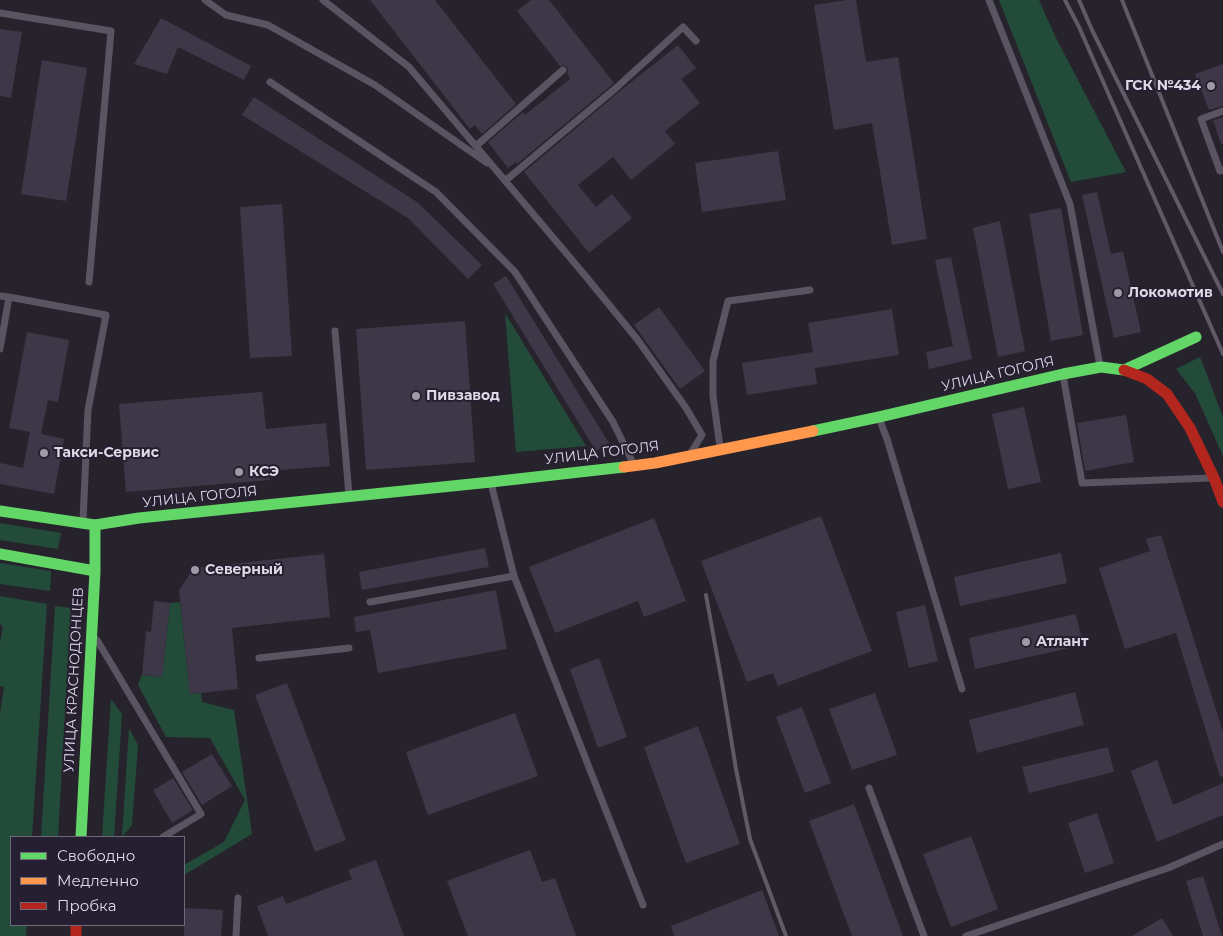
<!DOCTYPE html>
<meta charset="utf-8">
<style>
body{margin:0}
#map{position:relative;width:1223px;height:936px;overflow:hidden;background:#27232d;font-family:Montserrat,sans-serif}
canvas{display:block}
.legend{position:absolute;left:10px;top:836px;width:175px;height:90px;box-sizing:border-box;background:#261f31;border:1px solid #6f6979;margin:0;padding:6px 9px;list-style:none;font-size:15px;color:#ddd9e5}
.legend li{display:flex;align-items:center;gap:10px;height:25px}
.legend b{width:25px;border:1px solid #6f6979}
</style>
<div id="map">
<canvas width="1223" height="936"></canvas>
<ul class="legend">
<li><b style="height:6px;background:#63d668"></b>Свободно</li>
<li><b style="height:6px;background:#ff974d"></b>Медленно</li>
<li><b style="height:6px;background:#b3261e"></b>Пробка</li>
</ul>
</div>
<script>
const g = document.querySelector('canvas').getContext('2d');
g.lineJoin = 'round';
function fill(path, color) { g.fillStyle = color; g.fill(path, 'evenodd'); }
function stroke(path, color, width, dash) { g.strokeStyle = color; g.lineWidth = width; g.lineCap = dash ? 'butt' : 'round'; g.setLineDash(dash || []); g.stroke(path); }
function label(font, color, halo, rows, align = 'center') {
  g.font = font + ' Montserrat,sans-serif'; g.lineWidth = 4; g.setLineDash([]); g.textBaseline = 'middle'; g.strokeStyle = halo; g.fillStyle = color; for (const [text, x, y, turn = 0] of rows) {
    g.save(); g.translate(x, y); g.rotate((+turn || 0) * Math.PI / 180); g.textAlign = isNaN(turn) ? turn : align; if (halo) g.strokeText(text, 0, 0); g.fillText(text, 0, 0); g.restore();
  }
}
fill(new Path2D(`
 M999,0H1039L1055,36L1126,172L1071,182Z
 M505,313L586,446L516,452Z
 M1200,357L1223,417V456L1195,393L1176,369Z
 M0,523L61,533L58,549L0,540Z
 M0,563L51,571L50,591L0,584Z
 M0,596L47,604L32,837H11V925H27L26,936H0V714L4,687L0,686V642L3,627L0,624Z
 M180,602L190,694L201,693L202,702L234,710L252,834L184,875V865L224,842L245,800L210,738L166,737L138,685L142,675L162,677L170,603Z
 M55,606L71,608L58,837H41Z
 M111,699L122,714L114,837H102Z
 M129,728L138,745L132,825L122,837Z`), '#224c39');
fill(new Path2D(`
 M370,0H435L516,104L482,134L475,125L470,129Z
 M531,0H549L614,83L517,164L516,162L508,168L488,142L523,112L525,115L570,79L567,74L568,71L567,67L564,65L560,66L517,11Z
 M847,0H856L866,62L898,57L927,239L892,245L872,123L834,130L814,5Z
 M161,18L251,66L244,80L178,47L167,74L134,64Z
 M0,29L22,32L11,98L0,96Z
 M678,45L696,68L681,79L700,103L665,131L675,144L631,180L613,157L578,185L596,207L612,194L632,218L589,253L524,172L620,91Z
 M42,60L87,68L66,201L21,194Z
 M1223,64V106L1209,110L1195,74Z
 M254,97L417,202L482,265L468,279L408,218L242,115Z
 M1223,117V144H1221L1213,120Z
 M778,151L786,200L702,212L695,163Z
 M1097,192L1111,254L1123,251L1141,332L1114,338L1082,195Z
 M282,204L292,356L250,358L240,207Z
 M1061,208L1083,335L1051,341L1029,214Z
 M1000,221L1025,351L998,357L973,228Z
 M951,257L972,359L929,369L926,352L953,346L935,260Z
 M506,276L609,443L596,451L493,284Z
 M659,307L705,371L680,389L634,325Z
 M892,309L899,355L815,368L817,384L747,395L742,363L813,352L808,323Z
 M465,321L475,462L366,470L356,329Z
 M27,332L69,340L58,402L48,400L41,434L64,439L54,494L0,484V463L23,468L30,432L9,428Z
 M262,392L266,429L326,423L330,466L269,471L270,480L126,492L119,404Z
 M1024,407L1041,482L1008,489L992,414Z
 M1126,415L1134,462L1085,471L1077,423Z
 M821,516L872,651L778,686L773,673L747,682L701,561Z
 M654,518L686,601L644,617L638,601L555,633L529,567Z
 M1161,535L1223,732V776L1220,777L1176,633L1125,649L1099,568L1150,551L1146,539Z
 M485,548L489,567L362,590L359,572Z
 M1061,553L1067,583L960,606L954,577Z
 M324,554L330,617L232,628L238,689L190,694L179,590L194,568Z
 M496,590L507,649L378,673L370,630L356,632L354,617Z
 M154,601L170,603L162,677L142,675L146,631L151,632Z
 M925,605L938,661L909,668L896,612Z
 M1076,614L1083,645L975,669L969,638Z
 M599,658L627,737L598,748L570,669Z
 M287,683L346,840L315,852L255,695Z
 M1075,692L1084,725L977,753L969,720Z
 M875,693L897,755L852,770L829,709Z
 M802,707L831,783L805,793L776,717Z
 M515,713L538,776L428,815L406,752Z
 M698,726L740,844L686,863L644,747Z
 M1108,747L1114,772L1029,793L1022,767Z
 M212,754L232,786L202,805L182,772Z
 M1157,760L1173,805L1223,783V815L1157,842L1131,771Z
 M173,778L193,810L172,823L153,790Z
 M854,804L903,936H852L809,821Z
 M1097,813L1114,863L1085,873L1068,823Z
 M971,836L998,909L951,927L923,854Z
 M530,850L542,882L555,878L576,936H468L447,881Z
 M376,860L404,936H268L257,906L283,896L286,904L352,879L348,870Z
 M1203,876L1222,936H1203L1186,881Z
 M762,890L779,936H674L671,926Z
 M184,908L223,910L221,936H184Z
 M1162,918L1173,936H1132Z`), '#3e3747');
stroke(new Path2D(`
 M205,0L226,15L268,25L375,85L487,163
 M323,0L409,67L583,273L637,339L686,408L702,435L692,451
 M989,0L1070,204L1100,366
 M0,13L111,31L89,282
 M270,82L436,192L515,272L613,422L633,463
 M1223,111L1201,119L1220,171L1223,170
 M476,146L563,70
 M505,181L616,88L683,27L696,41
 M0,296L9,297L0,349
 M9,297L106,315L88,410L83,520
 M335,331L349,495
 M1063,375L1082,483L1211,478
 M879,418L887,439L962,689
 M720,447L713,396V361L728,301L810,290
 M491,483L514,576L643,905
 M370,602L514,576
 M97,640L201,814L163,837
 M259,658L349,648
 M869,788L924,936
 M236,936L238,898
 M966,936L1168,868L1223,844`), '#595362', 7);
stroke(new Path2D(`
 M813,431L879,417L1063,374L1101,367L1124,370L1196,337
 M0,511L95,525L139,518L491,482L624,467
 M0,554L95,571
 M81,837L95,571V525`), '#63d668', 11);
stroke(new Path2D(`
 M624,467L655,463L813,431`), '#ff974d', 11);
stroke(new Path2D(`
 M1124,370L1147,379L1167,394L1190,428L1214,478L1223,502
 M76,925V936`), '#b3261e', 11);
stroke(new Path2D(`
 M1065,0L1079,27L1223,354
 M1079,0L1092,30L1223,294
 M1122,0L1223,252
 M706,595L722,683L736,769L750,839L786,936`), '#5f5a66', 4);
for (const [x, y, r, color] of [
 [1211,86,5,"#9d99a5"],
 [1118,293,5,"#9d99a5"],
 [416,396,5,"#9d99a5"],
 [44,453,5,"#9d99a5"],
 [239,472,5,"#9d99a5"],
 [195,570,5,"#9d99a5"],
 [1026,642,5,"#9d99a5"]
]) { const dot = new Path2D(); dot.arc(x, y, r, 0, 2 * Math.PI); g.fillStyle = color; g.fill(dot); stroke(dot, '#261f31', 2); }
label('bold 14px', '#ddd9e5', '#261f31', [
 ["ГСК №434",1201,86,"right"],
 ["Локомотив",1128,293],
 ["Пивзавод",426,396],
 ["Такси-Сервис",54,453],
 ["КСЭ",249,472],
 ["Северный",205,570],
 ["Атлант",1036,642]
], 'left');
label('14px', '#ddd9e5', '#261f31', [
 ["УЛИЦА ГОГОЛЯ",998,374,-13],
 ["УЛИЦА ГОГОЛЯ",602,453,-7],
 ["УЛИЦА ГОГОЛЯ",200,497,-6],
 ["УЛИЦА КРАСНОДОНЦЕВ",74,680,-87]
]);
</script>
